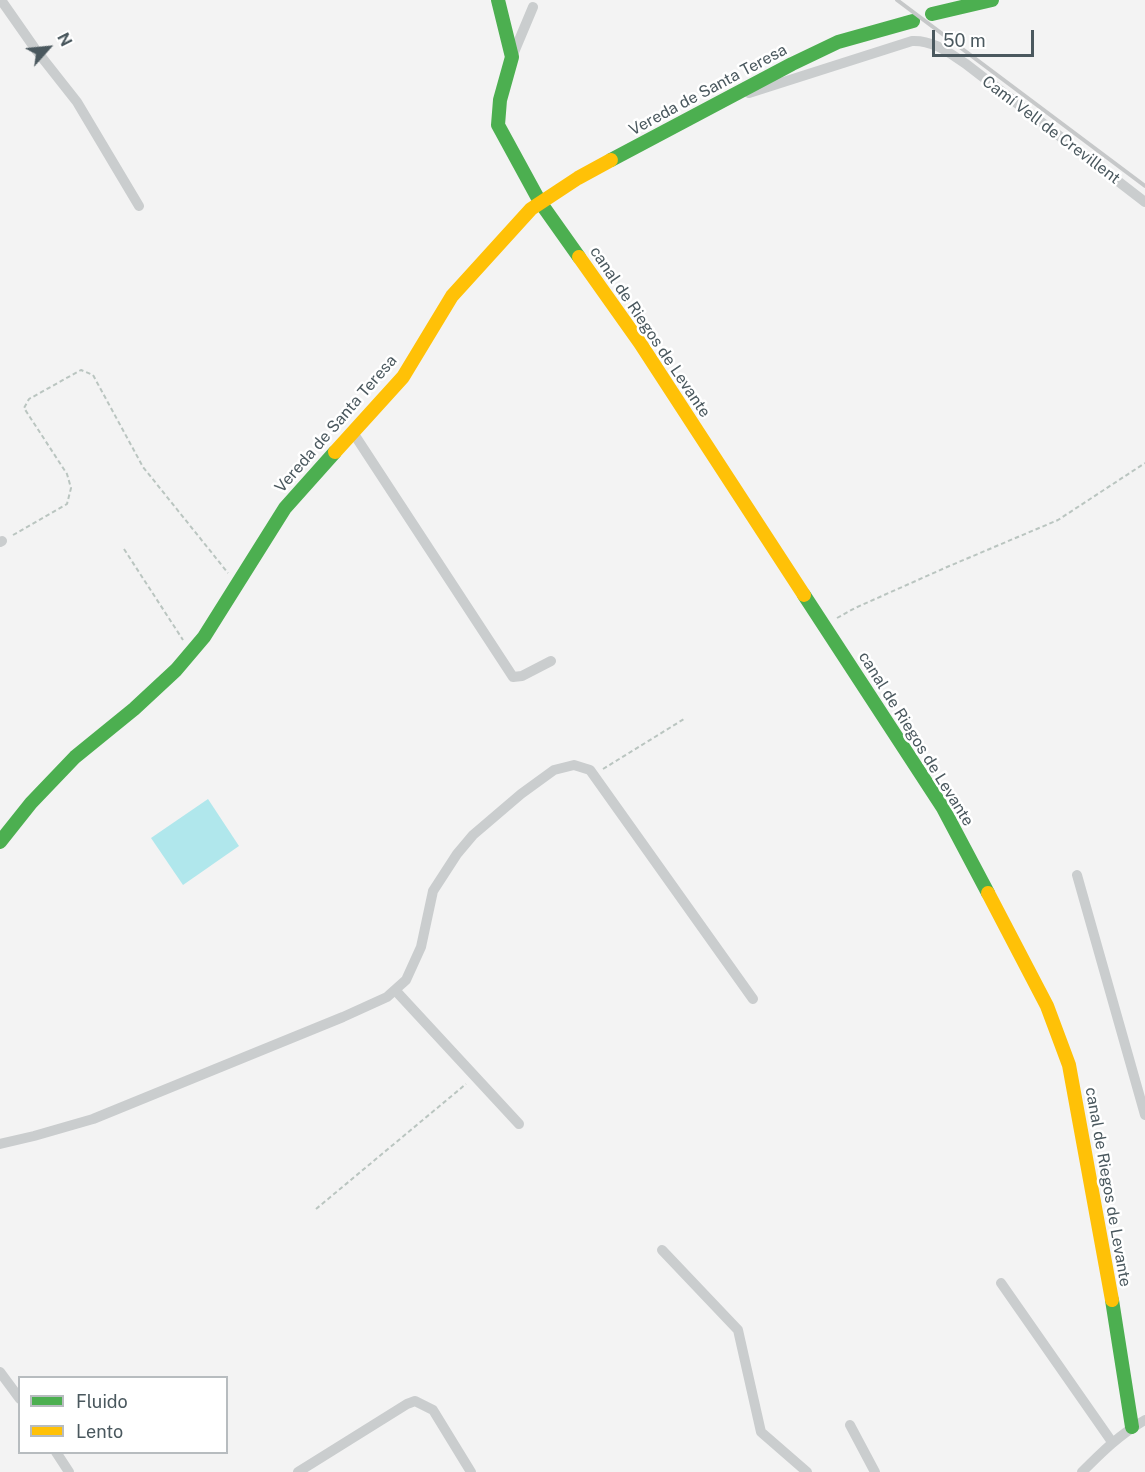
<!DOCTYPE html>
<meta charset="utf-8">
<style>
body{margin:0}
#map{position:relative;width:1145px;height:1472px;overflow:hidden;background:#f3f3f3;font-family:"Public Sans",sans-serif}
canvas{display:block}
.legend{position:absolute;left:18px;top:1376px;width:210px;height:78px;box-sizing:border-box;background:#fff;border:2px solid #b7bcbf;margin:0;padding:8px 10px;list-style:none;font-size:18px;color:#4a585e}
.legend li{display:flex;align-items:center;gap:12px;height:30px}
.legend b{width:30px;border:2px solid #b7bcbf}
.north{position:absolute;left:18px;top:18px;width:60px;height:60px;-webkit-text-stroke:4px #fff;paint-order:stroke;rotate:63deg;font-size:16px;font-weight:700;line-height:24px;text-align:center;color:#4a585e}
.north::after{content:'';display:block;margin:auto;width:21px;height:27px;background:#4a585e;clip-path:polygon(50% 0,100% 100%,50% 72%,0 100%)}
.scale{position:absolute;left:932px;top:30px;width:102px;height:27px;box-sizing:border-box;border:3px solid #4a585e;border-top:0;padding-left:8px;font-size:18px;line-height:21px;white-space:nowrap;color:#4a585e;-webkit-text-stroke:4px #fff;paint-order:stroke}
</style>
<div id="map">
<canvas width="1145" height="1472"></canvas>
<ul class="legend">
<li><b style="height:8px;background:#4caf50"></b>Fluido</li>
<li><b style="height:8px;background:#ffc107"></b>Lento</li>
</ul>
<div class="north">N</div>
<div class="scale">50 m</div>
</div>
<script>
const g = document.querySelector('canvas').getContext('2d');
g.lineJoin = 'round';
function fill(path, color) { g.fillStyle = color; g.fill(path, 'evenodd'); }
function stroke(path, color, width, dash) { g.strokeStyle = color; g.lineWidth = width; g.lineCap = dash ? 'butt' : 'round'; g.setLineDash(dash || []); g.stroke(path); }
function label(font, color, halo, rows, align = 'center') {
  g.font = font + ' "Public Sans",sans-serif'; g.lineWidth = 5; g.setLineDash([]); g.textBaseline = 'middle'; g.strokeStyle = halo; g.fillStyle = color; for (const [text, x, y, turn = 0] of rows) {
    g.save(); g.translate(x, y); g.rotate((+turn || 0) * Math.PI / 180); g.textAlign = isNaN(turn) ? turn : align; if (halo) g.strokeText(text, 0, 0); g.fillText(text, 0, 0); g.restore();
  }
}
fill(new Path2D(`
 M208,799L239,846L183,885L151,838Z`), '#b0e7ec');
stroke(new Path2D(`
 M13,535L67,504L71,488L67,474L24,408L29,399L81,370L93,375L143,467L228,573
 M124,549L183,640
 M837,618L855,608L947,567L1058,520L1145,463
 M603,769L684,719
 M316,1209L466,1084`), '#bac5c0', 2, [4.5, 3]);
stroke(new Path2D(`
 M1,0L36,50L77,102L139,206
 M512,57L533,7
 M749,93L912,41C934,40 949,53 966,64L1145,202
 M352,431L513,677L522,676L551,661
 M0,542L2,541
 M1077,875L1145,1115
 M395,990L519,1124
 M0,1144L34,1136L93,1119L343,1017L387,997L406,980L421,947L433,891L457,854L473,835L521,794L554,770L574,765L590,770L753,999
 M662,1250L738,1330L761,1432L807,1472
 M1001,1283L1112,1442
 M0,1372L20,1399
 M850,1425L875,1472
 M56,1452L69,1472
 M298,1472L407,1404L415,1401L433,1410L471,1472
 M1082,1472C1102,1452 1120,1434 1145,1420`), '#cacdce', 10);
stroke(new Path2D(`
 M498,0L512,57L500,100L498,125L540,202L579,257
 M932,14L992,0
 M611,160L792,64L838,42L913,21
 M804,595L943,808L988,893
 M0,842L31,803L75,757L134,709L176,670L204,637L285,508L335,452
 M1112,1300L1132,1427`), '#4caf50', 14);
stroke(new Path2D(`
 M579,257L640,343L804,595
 M335,452L403,377L452,296L531,209L578,178L611,160
 M988,893L1047,1006L1069,1065L1112,1300`), '#ffc107', 14);
stroke(new Path2D(`
 M897,0L1145,186`), '#c6c8c9', 4);
label('16px', '#4a585e', '#fff', [
 ["Vereda de Santa Teresa",708,90,-28],
 ["Camí Vell de Crevillent",1051,130,37],
 ["canal de Riegos de Levante",650,332,56],
 ["Vereda de Santa Teresa",336,424,-49],
 ["canal de Riegos de Levante",916,739,58],
 ["canal de Riegos de Levante",1108,1187,80]
]);
</script>
